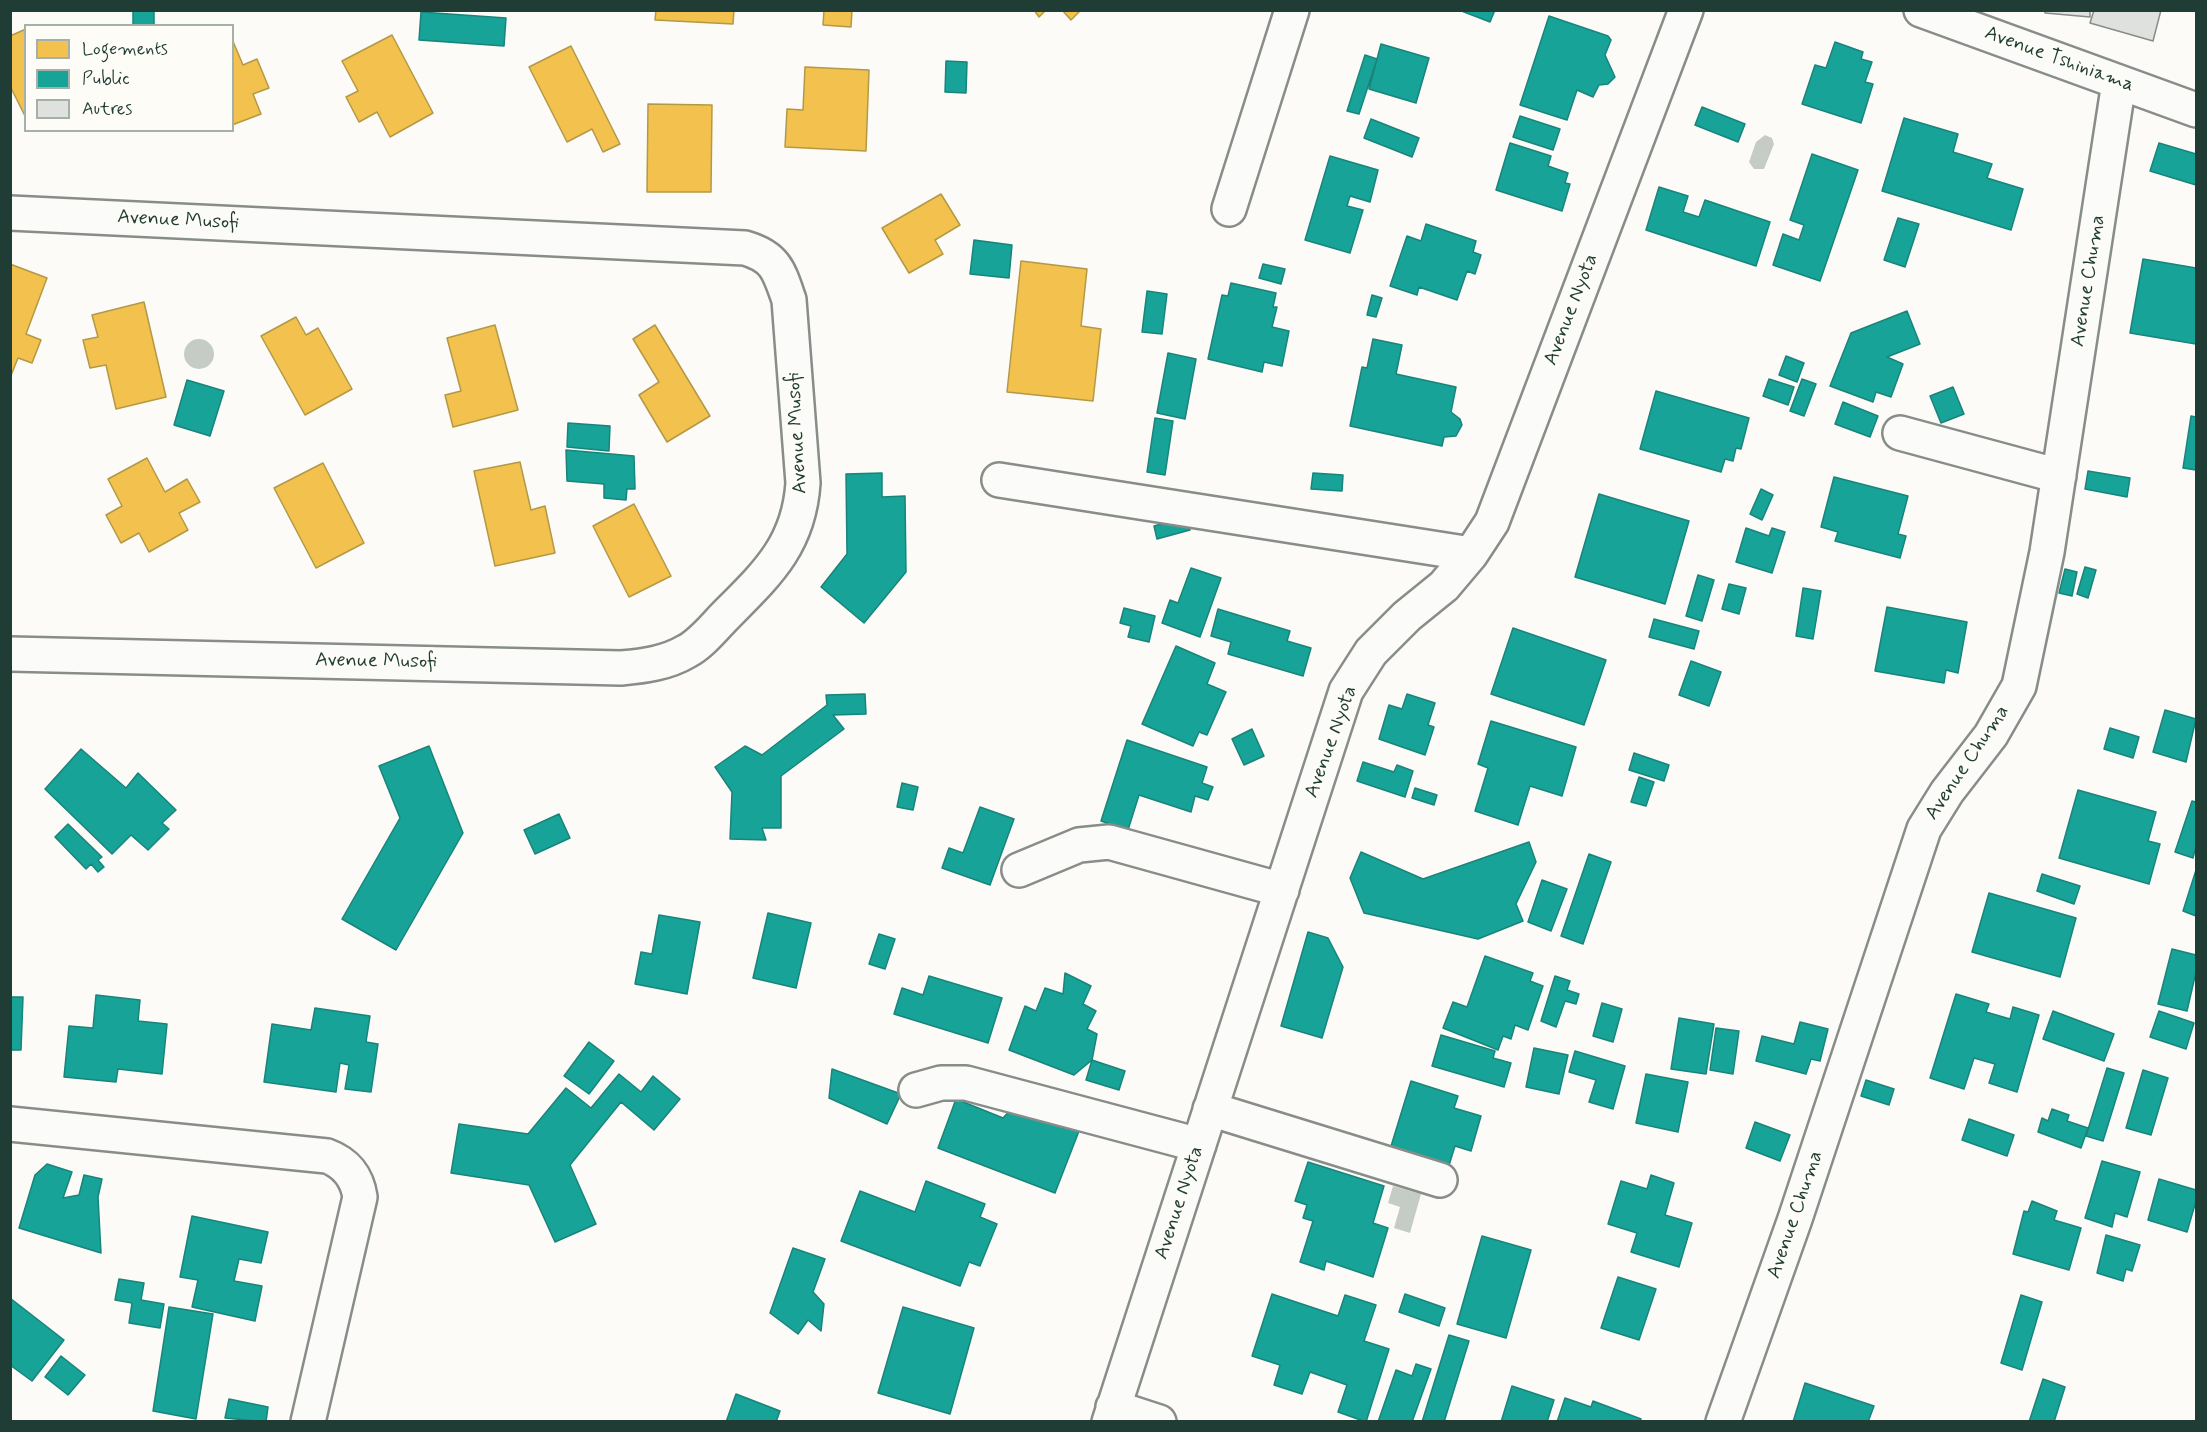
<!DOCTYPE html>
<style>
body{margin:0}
#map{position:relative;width:2207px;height:1432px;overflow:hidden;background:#fcfbf8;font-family:Mynerve,sans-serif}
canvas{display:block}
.frame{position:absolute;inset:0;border:12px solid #1f3d34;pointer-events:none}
.legend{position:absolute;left:24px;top:24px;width:210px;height:108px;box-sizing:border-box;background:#fdfcf7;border:2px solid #a4b0a9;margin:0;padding:8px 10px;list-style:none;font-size:18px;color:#1f3d34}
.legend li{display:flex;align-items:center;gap:12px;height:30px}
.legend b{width:30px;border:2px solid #a4b0a9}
</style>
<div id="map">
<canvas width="2207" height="1432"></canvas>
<div class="frame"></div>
<ul class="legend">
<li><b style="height:16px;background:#f2c14e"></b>Logements</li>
<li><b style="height:16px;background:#17a398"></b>Public</li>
<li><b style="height:16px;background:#dfe1de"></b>Autres</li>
</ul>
</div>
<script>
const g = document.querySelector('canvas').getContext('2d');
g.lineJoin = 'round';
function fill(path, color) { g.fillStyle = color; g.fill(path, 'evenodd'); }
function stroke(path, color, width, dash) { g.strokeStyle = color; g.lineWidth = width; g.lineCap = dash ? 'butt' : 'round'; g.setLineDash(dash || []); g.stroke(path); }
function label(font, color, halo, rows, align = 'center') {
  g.font = font + ' Mynerve,sans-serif'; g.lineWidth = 6; g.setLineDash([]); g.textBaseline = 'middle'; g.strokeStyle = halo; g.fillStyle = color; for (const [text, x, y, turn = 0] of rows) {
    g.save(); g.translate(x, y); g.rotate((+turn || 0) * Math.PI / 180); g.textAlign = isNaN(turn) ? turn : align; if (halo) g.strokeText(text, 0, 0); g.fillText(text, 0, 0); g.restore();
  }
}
fill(new Path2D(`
 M1765,135L1772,138L1774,144L1764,169H1754L1749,162L1756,142Z
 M184 354a15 15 0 1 1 30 0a15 15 0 1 1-30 0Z
 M1393,1186L1421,1194L1410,1233L1394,1228L1400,1207L1388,1203Z`), '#c5ccc6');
const homes = new Path2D(`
 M656,10H734L733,24L655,20Z
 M824,10H852L851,27L823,25Z
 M1034,10H1046L1039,17Z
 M1062,10H1081L1071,20Z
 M26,29V118L10,86V36Z
 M392,35L433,113L390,137L377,112L359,122L346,97L358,91L342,61Z
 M232,39L243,65L257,59L269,88L253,94L261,114L232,125Z
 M571,46L620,144L603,152L592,129L567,142L529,67Z
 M805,67L869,70L866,151L785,147L787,109L803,110Z
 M648,104L712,105L711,192H647Z
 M941,194L960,225L935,240L943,254L909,273L882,228Z
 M1021,261L1087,269L1081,326L1101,329L1093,401L1007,392Z
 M10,264L47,278L26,334L41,340L32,363L18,358L10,378Z
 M144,302L166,397L116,409L106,365L90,368L83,340L98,337L92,315Z
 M296,317L306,335L318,328L352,389L305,415L261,336Z
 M495,325L518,410L453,427L445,395L461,391L447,338Z
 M655,325L710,416L667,442L639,395L659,382L633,339Z
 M147,458L165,492L187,479L200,502L179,513L188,530L149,552L139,533L121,543L106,515L122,506L108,479Z
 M520,462L531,510L545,506L555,553L495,566L474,471Z
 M323,463L364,543L316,568L274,488Z
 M634,504L671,576L629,597L593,526Z`);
fill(homes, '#f2c14e');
stroke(homes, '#b39946', 1.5);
const public = new Path2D(`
 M133,10H154V26H133Z
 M1459,10H1495L1490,22Z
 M421,12L506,18L504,46L419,40Z
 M1549,16L1608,36L1611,40L1605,55L1615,77L1608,84L1599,85L1593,97L1577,90L1567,120L1520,105Z
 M1835,42L1863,52L1861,59L1872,62L1865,82L1873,84L1861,123L1802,104L1815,65L1826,68Z
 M1381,44L1429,58L1416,103L1369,89Z
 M1365,55L1377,59L1359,114L1347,111Z
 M946,61L967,62L966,93L945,92Z
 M1702,107L1745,124L1738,142L1695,125Z
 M1520,116L1560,129L1553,150L1513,137Z
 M1904,118L1958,134L1953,152L1992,164L1987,178L2023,189L2011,230L1882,191Z
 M1371,119L1419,138L1412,157L1364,138Z
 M1510,143L1551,156L1548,166L1568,173L1565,183L1570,184L1562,211L1496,190Z
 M2159,143L2196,154V185L2150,171Z
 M1812,154L1858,170L1820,281L1773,265L1783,234L1799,240L1804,225L1790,220Z
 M1330,156L1378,170L1370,202L1350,196L1347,206L1363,210L1350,253L1305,240Z
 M1659,187L1688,196L1683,212L1699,217L1705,200L1770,222L1756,266L1646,230Z
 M1898,218L1919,224L1905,267L1884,260Z
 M1426,224L1476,241L1473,252L1481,255L1475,274L1467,271L1457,300L1419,287L1417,295L1390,286L1407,236L1421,241Z
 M974,240L1012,245L1009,278L970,274Z
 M2143,259L2196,268V344L2130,333Z
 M1263,264L1285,269L1281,284L1259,278Z
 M1231,283L1276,293L1273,307H1277L1272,327L1289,331L1282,366L1264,362L1262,372L1208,359L1222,295L1228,296Z
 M1147,291L1167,294L1162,334L1142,332Z
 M1372,295L1382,298L1376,317L1367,315Z
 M1907,311L1920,344L1887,357L1903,364L1891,397L1876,392L1873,402L1830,386L1851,333Z
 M1373,339L1402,345L1396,374L1456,387L1451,412L1460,419L1462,425L1456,436L1444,437L1442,446L1350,426L1362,367L1367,368Z
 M1168,353L1196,359L1185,419L1157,413Z
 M1786,356L1804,363L1797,382L1779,375Z
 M1769,379L1794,387L1788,405L1763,396Z
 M1802,379L1816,384L1804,416L1790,411Z
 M187,380L224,391L210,436L174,425Z
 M1953,387L1964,414L1941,423L1930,396Z
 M1656,391L1749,418L1741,449L1736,448L1733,461L1725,459L1721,472L1640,449Z
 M1843,402L1878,416L1870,437L1835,424Z
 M2191,416L2196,417V470L2183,468Z
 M1155,418L1173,421L1165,475L1147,472Z
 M568,423L610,426L609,451L567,447Z
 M566,450L634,456L635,489H627L626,500L604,498V484L567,481Z
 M2088,471L2130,478L2127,497L2085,489Z
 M882,473V497L905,496L906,572L864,623L821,587L847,554L846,474Z
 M1313,473L1343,475L1342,491L1311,489Z
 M1834,477L1908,496L1898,534L1906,536L1900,558L1835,541L1838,532L1821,527Z
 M1761,489L1773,495L1762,520L1750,514Z
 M1599,494L1689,521L1665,604L1575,577Z
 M1187,517L1190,530L1157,539L1154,526Z
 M1746,528L1769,536L1772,528L1785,532L1772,573L1736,562Z
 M2085,567L2096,570L2088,598L2077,594Z
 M1191,568L1221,578L1200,637L1162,623L1170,600L1178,603Z
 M2065,569L2077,572L2072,596L2059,593Z
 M1698,575L1714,580L1702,621L1686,616Z
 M1729,584L1746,588L1739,614L1722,609Z
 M1803,588L1821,591L1813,639L1796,636Z
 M1887,607L1967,622L1958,673L1946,670L1944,683L1875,671Z
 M1124,608L1155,616L1149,642L1128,637L1131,626L1120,623Z
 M1218,609L1290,631L1287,641L1311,648L1303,676L1228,654L1231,642L1211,636Z
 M1654,619L1699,631L1694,649L1649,637Z
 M1513,628L1606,660L1584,725L1491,694Z
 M1176,646L1215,663L1207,684L1226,692L1207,735L1199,732L1193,746L1142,724Z
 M1691,661L1721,672L1709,706L1679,695Z
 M865,694L866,714L833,715L844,729L781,776V828H762L766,840L730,839L732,792L715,767L745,746L762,755L827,705L826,695Z
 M1407,694L1435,703L1428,725L1434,727L1425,755L1379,739L1389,705L1402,709Z
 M2165,710L2196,719L2186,762L2153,752Z
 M1491,721L1576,747L1562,796L1530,786L1518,825L1475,811L1488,768L1478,764Z
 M2110,728L2139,737L2133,758L2104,749Z
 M1252,729L1264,756L1244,765L1232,739Z
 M1127,740L1207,767L1202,783L1213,787L1208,800L1195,796L1191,812L1139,795L1128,830L1101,821Z
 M429,746L463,833L396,950L342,919L400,818L379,766Z
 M81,749L126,788L138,773L176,810L162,823L169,829L148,850L131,835L112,854L45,789Z
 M1634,753L1669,765L1664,781L1629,770Z
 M1363,762L1394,772L1397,765L1413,771L1405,797L1357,781Z
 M1639,777L1654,782L1646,806L1631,802Z
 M902,783L918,787L913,810L897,807Z
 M1415,788L1437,795L1434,805L1412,798Z
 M2078,790L2156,812L2148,841L2160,844L2149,884L2059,858Z
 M2192,801L2196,802V846L2193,858L2175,852Z
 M980,807L1014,819L990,885L942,868L949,848L963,853Z
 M559,814L570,838L535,854L524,830Z
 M68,824L102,857L98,860L104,867L98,872L91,864L86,869L55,837Z
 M1529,842L1536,862L1516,904L1523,921L1478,939L1364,913L1350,878L1361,852L1423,879Z
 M1589,854L1611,862L1583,944L1561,936Z
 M2196,870V916L2183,911Z
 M2042,874L2080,886L2074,904L2037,891Z
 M1542,880L1567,889L1551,931L1528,922Z
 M1989,893L2076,918L2060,977L1972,952Z
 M768,913L811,923L796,988L753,978Z
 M659,915L700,922L687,994L635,984L641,952L652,954Z
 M1308,932L1328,938L1343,967L1322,1038L1281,1026Z
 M879,934L895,939L885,969L869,964Z
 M2172,949L2196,955V972L2187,1011L2158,1004Z
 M1485,956L1533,973L1530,981L1543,986L1528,1030L1515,1025L1511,1039L1503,1036L1498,1050L1443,1028L1453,1002L1467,1007Z
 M1065,973L1091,986L1083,1004L1096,1011L1087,1029L1097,1034L1092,1060L1074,1075L1009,1050L1025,1006L1036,1011L1045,988L1063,994Z
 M929,976L1002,998L988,1043L894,1014L902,988L923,995Z
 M1555,976L1570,981L1567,990L1579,994L1576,1004L1565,1001L1556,1027L1541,1021Z
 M1956,994L1989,1004L1986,1012L2010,1019L2013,1007L2039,1015L2017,1092L1989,1083L1995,1064L1974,1058L1964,1089L1930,1078Z
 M96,995L140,1000L138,1021L167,1024L162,1074L118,1069L116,1082L64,1077L69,1026L93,1028Z
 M10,997H23L21,1050H10Z
 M1602,1003L1622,1009L1613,1042L1593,1036Z
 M315,1008L370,1016L366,1042L378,1044L371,1092L345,1089L349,1065L340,1063L336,1092L264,1082L272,1024L311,1030Z
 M2053,1011L2114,1034L2104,1061L2043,1039Z
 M2159,1011L2194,1023L2186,1049L2150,1037Z
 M1679,1018L1714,1024L1706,1074L1671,1069Z
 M1800,1022L1828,1029L1820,1061L1811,1059L1806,1074L1756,1061L1762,1036L1794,1044Z
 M1716,1028L1739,1031L1733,1074L1710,1070Z
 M1441,1035L1495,1051L1493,1058L1511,1063L1504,1087L1432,1066Z
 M589,1042L614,1061L589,1094L564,1076Z
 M1534,1048L1568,1055L1559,1094L1526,1087Z
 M1575,1051L1625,1066L1613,1109L1589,1102L1596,1080L1569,1072Z
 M1092,1060L1125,1071L1119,1090L1086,1080Z
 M2107,1068L2124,1073L2103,1141L2086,1136Z
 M832,1069L901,1094L887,1124L829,1098Z
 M2143,1070L2168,1078L2151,1135L2126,1128Z
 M619,1074L641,1092L653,1076L680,1099L654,1130L621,1102L570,1165L596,1224L555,1242L529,1185L451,1173L459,1124L528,1134L566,1088L591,1108Z
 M1646,1074L1688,1082L1678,1132L1636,1123Z
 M1866,1080L1894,1089L1889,1105L1861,1096Z
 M1411,1081L1458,1096L1454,1108L1481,1116L1471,1151L1455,1146L1446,1175L1388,1156Z
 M956,1099L1003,1118L1014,1106L1079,1131L1055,1193L938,1148Z
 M2052,1109L2069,1115L2067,1121L2088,1128L2081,1148L2038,1132L2042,1118L2048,1121Z
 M1969,1119L2014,1135L2007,1156L1962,1140Z
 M1755,1122L1790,1135L1780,1161L1746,1148Z
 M2102,1161L2140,1172L2127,1217L2115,1213L2112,1227L2085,1218Z
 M1308,1162L1384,1186L1373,1223L1388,1228L1373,1277L1326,1261L1324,1270L1300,1262L1313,1221L1303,1218L1307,1205L1295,1201Z
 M47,1164L72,1172L63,1198L79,1195L84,1175L102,1179L98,1197L101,1253L19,1228L35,1175Z
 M1651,1175L1674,1183L1665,1215L1692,1223L1679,1267L1631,1252L1637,1233L1608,1224L1621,1181L1647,1189Z
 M2159,1179L2196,1190V1201L2187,1232L2148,1220Z
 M926,1181L985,1204L980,1217L997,1224L980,1266L969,1262L960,1286L841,1241L860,1191L915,1212Z
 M2032,1201L2057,1211L2054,1220L2081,1228L2069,1270L2013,1254L2024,1211L2028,1212Z
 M192,1216L268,1232L261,1263L239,1259L234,1281L262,1286L255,1321L192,1307L198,1280L180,1277Z
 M2106,1235L2140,1245L2132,1271L2126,1269L2123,1281L2097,1273Z
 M1482,1236L1531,1250L1506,1338L1457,1324Z
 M793,1248L825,1259L813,1292L824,1304L821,1331L808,1320L798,1334L770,1313Z
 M1618,1277L1656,1289L1639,1340L1601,1328Z
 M119,1279L144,1283L141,1300L164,1304L160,1328L129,1323L132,1303L115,1300Z
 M1272,1294L1338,1316L1345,1295L1376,1305L1364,1341L1389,1349L1366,1422L1338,1412L1347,1385L1310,1372L1302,1394L1274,1385L1280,1365L1252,1356Z
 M1405,1294L1445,1308L1439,1326L1399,1312Z
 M2021,1295L2042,1302L2022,1370L2001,1363Z
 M10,1298L64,1340L32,1381L10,1365Z
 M169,1307L213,1314L196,1419L153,1411Z
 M903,1307L974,1328L950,1414L878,1393Z
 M1449,1335L1469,1341L1444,1422H1422Z
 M61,1356L85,1375L68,1395L45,1377Z
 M1416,1364L1431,1369L1412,1422H1378L1396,1370L1412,1376Z
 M2043,1379L2065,1387L2054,1422H2029Z
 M1805,1383L1874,1406L1868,1422H1793Z
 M1512,1386L1554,1400L1547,1422H1501Z
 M736,1394L780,1411L776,1422H726Z
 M1565,1398L1591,1407L1593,1401L1641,1419L1640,1422H1557Z
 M229,1399L268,1407L266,1422L225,1418Z`);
fill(public, '#17a398');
stroke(public, '#19847a', 1.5);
const building = new Path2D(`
 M2045,10H2090V17L2045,13Z
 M2094,10H2161L2153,41L2090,23Z`);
fill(building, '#dfe1de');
stroke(building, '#888d8a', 1.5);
const minor = new Path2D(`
 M1921,10L2196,110
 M1229,209L1292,10
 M10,213L745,248C776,257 779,271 789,300L803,483C799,544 768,573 727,614C715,626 702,643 687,651C667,663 644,666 621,668L10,654
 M1900,433L2059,476
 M999,480L1471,554
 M1019,870L1079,845L1109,842L1282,890
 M916,1090L941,1083H966L1199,1145
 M1210,1109L1440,1180
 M10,1124L327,1156C346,1163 357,1177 360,1197L308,1422
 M1113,1407L1159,1422
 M1109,1422L1346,691L1371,652L1407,616L1444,586L1471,554L1492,522L1686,10
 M1723,1422L1795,1219L1924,829L1947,792L1991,735L2019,686L2047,552L2119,82`);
stroke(minor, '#888d8a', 38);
stroke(minor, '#fbfbf9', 33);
label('20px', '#1f3d34', '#fdfcf7', [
 ["Avenue Tshiniama",2059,60,20],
 ["Avenue Musofi",178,221,3],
 ["Avenue Chuma",2089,281,-81],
 ["Avenue Nyota",1572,310,-69],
 ["Avenue Musofi",798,433,-93],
 ["Avenue Musofi",376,662,1],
 ["Avenue Nyota",1332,742,-70],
 ["Avenue Chuma",1968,763,-56],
 ["Avenue Nyota",1180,1203,-72],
 ["Avenue Chuma",1796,1215,-71]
]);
</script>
